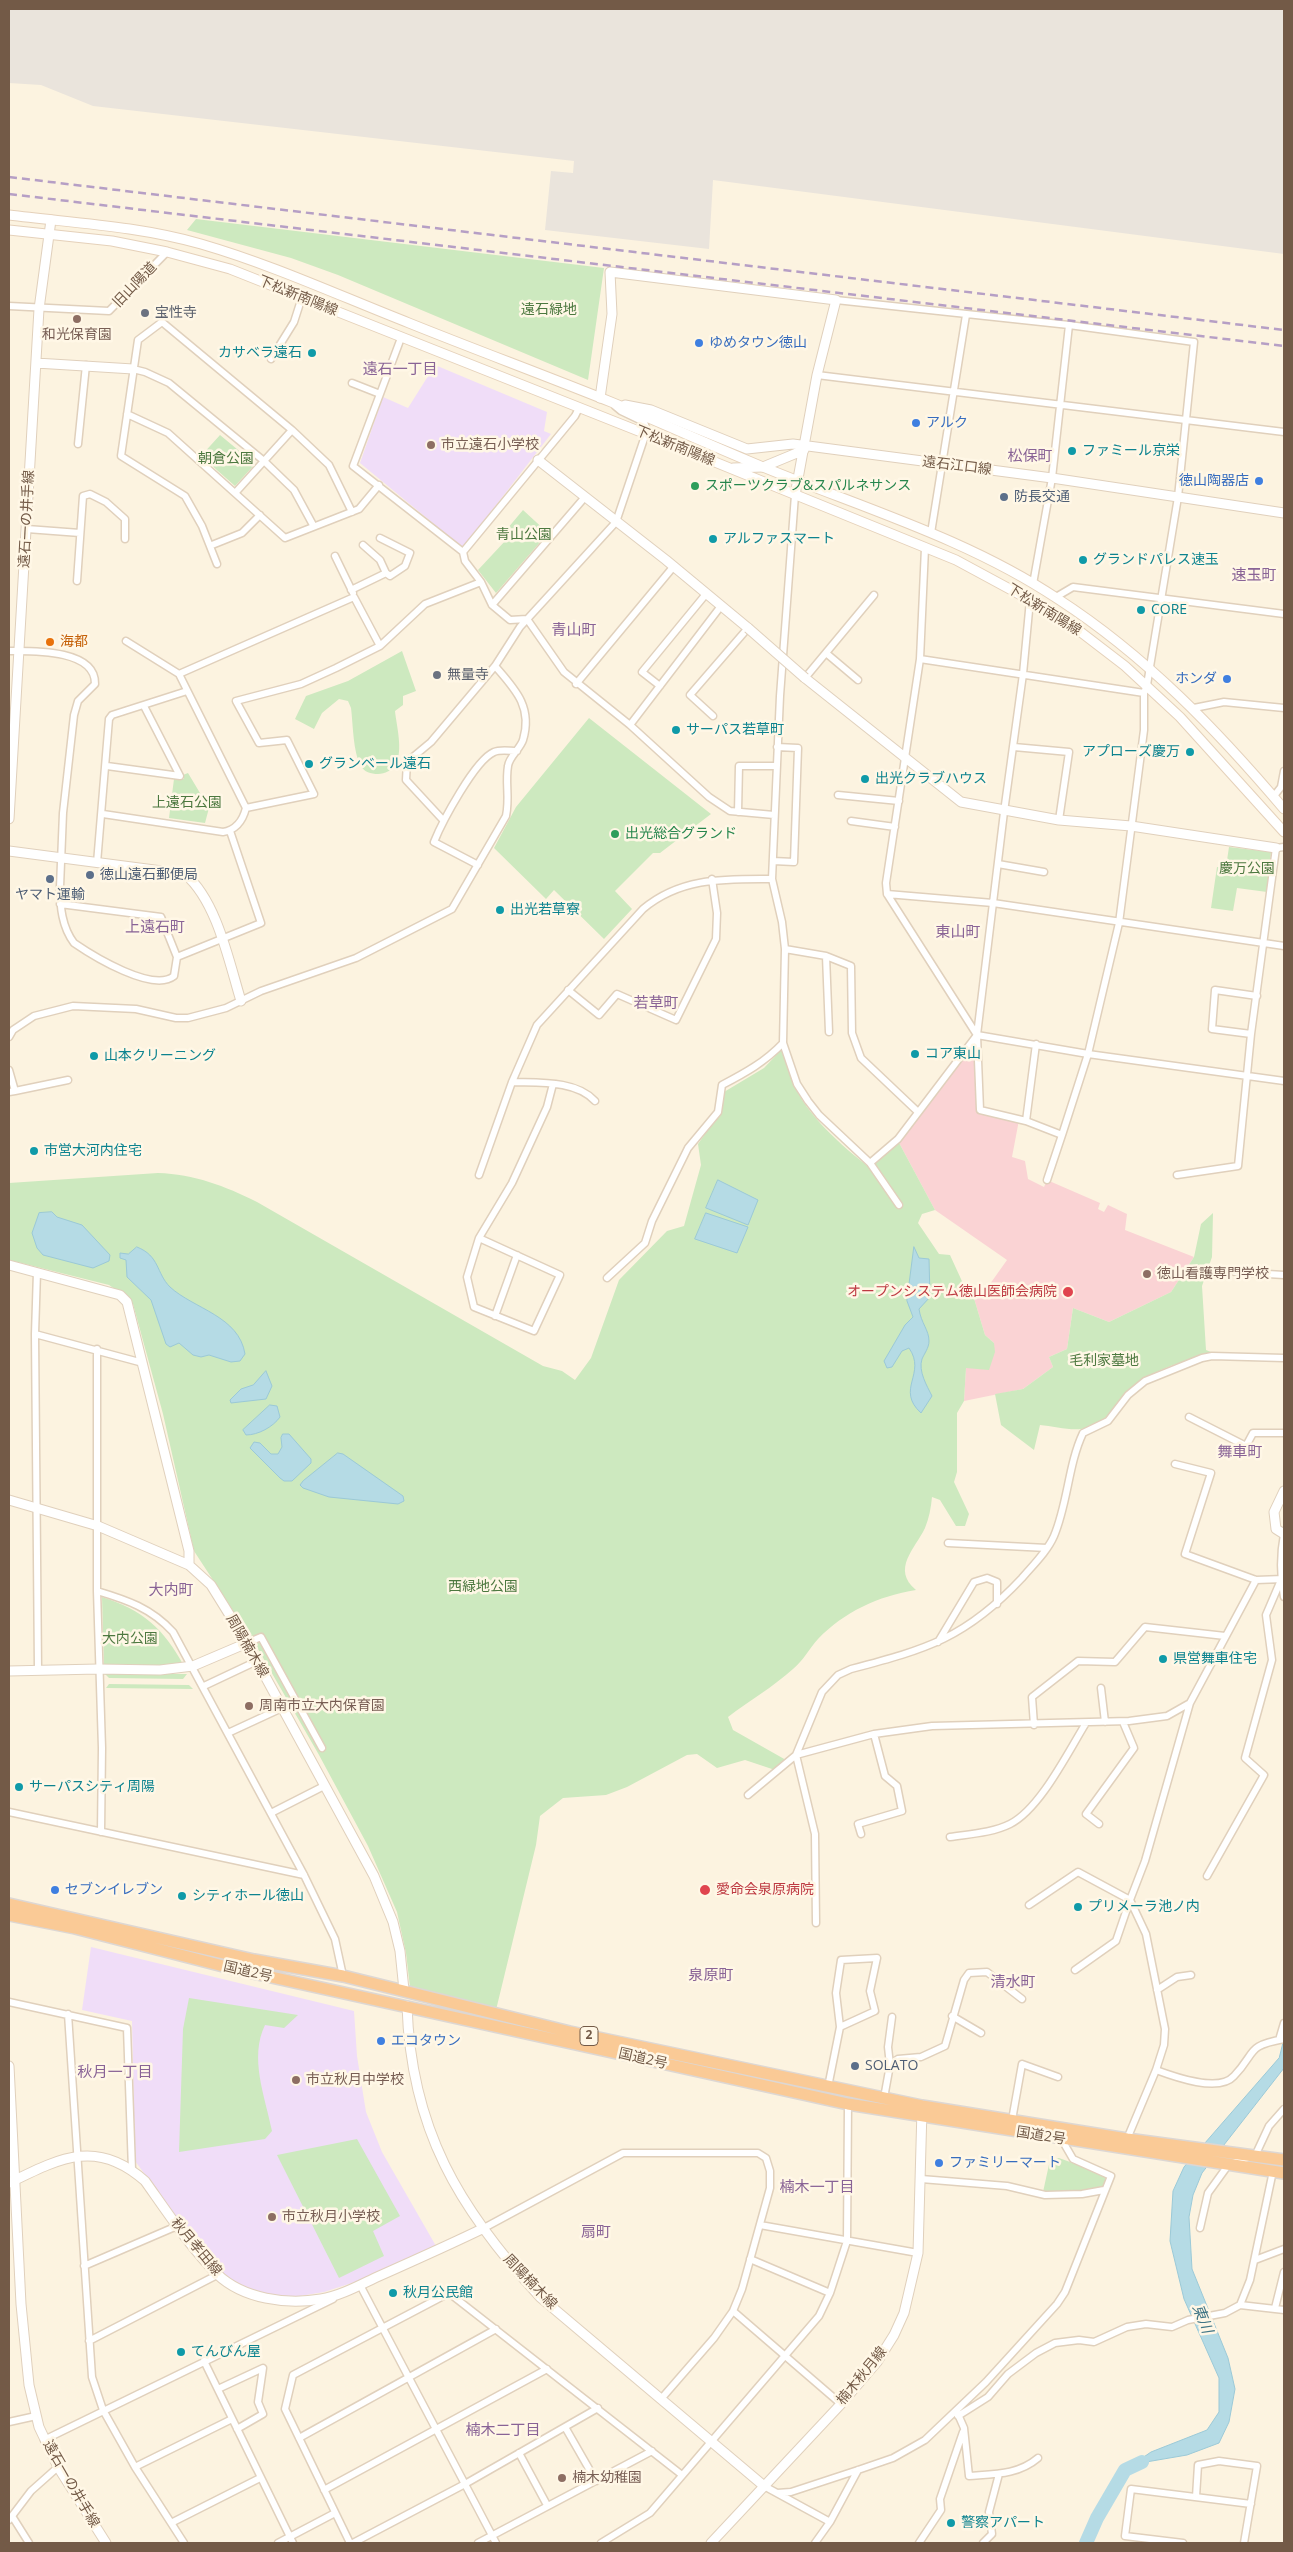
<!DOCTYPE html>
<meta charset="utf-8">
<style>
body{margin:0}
#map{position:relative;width:1293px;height:2552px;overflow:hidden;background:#fcf3e0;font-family:"Open Sans",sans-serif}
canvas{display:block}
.frame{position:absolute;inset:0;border:10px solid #735a47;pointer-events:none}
</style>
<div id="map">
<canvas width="1293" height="2552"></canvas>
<div class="frame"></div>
</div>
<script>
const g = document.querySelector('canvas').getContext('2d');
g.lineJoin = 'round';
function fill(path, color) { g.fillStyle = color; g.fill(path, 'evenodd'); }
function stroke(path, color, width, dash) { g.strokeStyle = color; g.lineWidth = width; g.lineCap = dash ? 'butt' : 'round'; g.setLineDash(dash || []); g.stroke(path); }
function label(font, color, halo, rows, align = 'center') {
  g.font = font + ' "Open Sans","Noto Sans JP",sans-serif'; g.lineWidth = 5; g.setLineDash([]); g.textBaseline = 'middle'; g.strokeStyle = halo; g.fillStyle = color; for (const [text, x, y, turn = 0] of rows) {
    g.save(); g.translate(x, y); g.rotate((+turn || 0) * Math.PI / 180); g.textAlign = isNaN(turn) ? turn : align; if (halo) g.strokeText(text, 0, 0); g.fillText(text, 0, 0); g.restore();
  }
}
fill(new Path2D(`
 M9,9H1284V254L713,180L709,249L545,230L551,171L573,173L574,161L93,106L41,85L9,83Z`), '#eae4dc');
fill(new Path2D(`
 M435,365L547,412L544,431L551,434L463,548L360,463L383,397L408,408Z
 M91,1947L354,2011L357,2056L366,2112L382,2152L436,2246L358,2281L324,2292L294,2297L262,2294L235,2283L209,2261L135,2161L132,2021L82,2010Z`), '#f0ddf8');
fill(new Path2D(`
 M977,1035L980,1110L1019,1120L1012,1157L1025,1161L1028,1179L1044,1187L1047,1180L1100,1203L1098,1209L1104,1212L1108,1205L1127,1214L1125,1230L1194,1257L1171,1292L1109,1322L1073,1308L1067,1349L1049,1357L1053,1367L1023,1389L964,1401L966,1367L994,1343L985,1335L973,1295L985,1291L1007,1260L935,1210L897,1139Z`), '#fad3d4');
fill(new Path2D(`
 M196,219L604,268L588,380L338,275L291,258L187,230Z
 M220,435L255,464L235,486L201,456Z
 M523,510L548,533L496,593L478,570L506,540L502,535Z
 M402,651L416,691L403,696V705L395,711C397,731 410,772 378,774C371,774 364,772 361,766C353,753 353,723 351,708L348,701L339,699L322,713L314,729L295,719L306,696L348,681Z
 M589,718L711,814L660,853H653L615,891L632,909L604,939L554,890L546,899L494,848L516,807Z
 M188,773L209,808L205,823L169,818L174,779H184L183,775Z
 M1229,847L1271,852L1267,892L1237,888L1233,911L1211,908L1217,867H1226Z
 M783,1048C786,1059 788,1071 792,1081C807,1116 841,1145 870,1168L897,1139L935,1210L922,1214L918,1223L939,1254L950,1255L966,1290L973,1295L985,1335L994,1343L995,1352L989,1370L966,1368L964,1401L957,1413V1472L954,1482L969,1514L965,1526H956L940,1500L932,1497C931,1508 929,1518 925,1528C915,1549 891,1569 916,1590C878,1596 844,1612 818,1639C809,1649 803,1661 793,1669C773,1687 749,1701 728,1717L733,1730L786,1760L775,1770L745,1760L717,1768L697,1754L687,1755L627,1787L606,1795L563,1798L540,1816L536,1845L496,2010L410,1987L406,1953L397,1912L368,1846L319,1755L258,1649L194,1551L163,1414L133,1304L128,1298L109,1285L9,1260V1183L158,1173C194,1174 225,1186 257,1202L543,1366L562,1371L575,1380L591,1358L619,1280L667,1231L684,1226L701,1165L698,1144L718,1115L724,1092L764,1068Z
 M1213,1213L1212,1257L1202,1286L1206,1350L1216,1354C1199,1354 1154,1371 1140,1381C1118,1396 1115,1420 1086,1428C1074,1432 1054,1426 1040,1425L1034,1450L1001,1425L995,1394L1023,1389L1053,1367L1049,1357L1067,1349L1073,1308L1109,1322L1171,1292L1194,1257L1201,1224Z
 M102,1597C143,1610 164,1629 184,1666L104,1664Z
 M105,1674H187L183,1679L109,1678Z
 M109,1684L189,1685L193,1689L106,1688Z
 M189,1998L298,2015L284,2028L265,2025C249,2058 265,2096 272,2131L265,2139L179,2152L183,2029Z
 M357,2139L400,2216L373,2231L384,2256L339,2278L277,2155Z
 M1059,2158L1109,2176L1103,2188L1083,2192H1043L1050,2160Z`), '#cde9bf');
const water = new Path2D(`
 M718,1180L758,1200L748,1225L706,1208Z
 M52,1212L57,1217L82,1225L110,1255L109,1261L93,1268L43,1255L37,1248L32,1233L39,1213Z
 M706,1213L748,1227L737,1253L695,1239Z
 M137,1247C160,1256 156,1273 170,1287C194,1309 239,1316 245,1354L240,1361L231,1362L209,1355L201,1357L193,1355L179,1343L170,1347L166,1344L151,1300L127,1277L126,1260L120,1258V1253L128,1254Z
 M914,1247L919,1258L929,1259L930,1297L919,1309C921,1323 929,1330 929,1341C929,1348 924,1354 922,1359C918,1371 927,1386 932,1396L921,1413C895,1389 927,1374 909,1348L902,1351L892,1367L887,1368L884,1361L905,1325L913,1317L907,1301Z
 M266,1371L272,1386L266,1399L231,1403L230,1400L241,1389L253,1385Z
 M270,1405L277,1406L280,1417C273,1427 258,1435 246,1435L243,1430Z
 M283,1434H289L311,1459V1463L292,1481H284L280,1478L250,1448L254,1442L260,1443L271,1454H278L282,1447L281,1438Z
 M338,1453L343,1454L403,1496L404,1501L398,1504L329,1497L303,1488L300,1485L303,1481Z
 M1284,2039V2068L1202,2173L1193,2195L1189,2217L1192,2269L1228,2358L1235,2389L1229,2422L1219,2443L1187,2455L1146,2462L1125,2470L1151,2452L1207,2430L1219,2412V2378L1184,2299L1170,2241L1173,2191L1184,2167L1279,2058Z`);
fill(water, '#b5dbe5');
stroke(water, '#9bc9d7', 1);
stroke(new Path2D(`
 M1086,2543L1097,2518L1125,2470L1142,2462`), '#b5dbe5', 14);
const minor = new Path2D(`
 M836,300L1069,325L1194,342L1178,497L1147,685L1144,693V730L1119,923L1088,1054L1062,1135L1026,1121L980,1110L977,1035L1004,812L1023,674L1030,600
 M9,306L109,311L167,252
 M401,338L353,466L463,552L465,561L481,582L492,605L510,620L527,619
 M271,359L294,322L302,297
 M133,369L145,372L169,383L264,461L294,490L313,525
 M817,375L1284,432
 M352,383L380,394
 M127,414L168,433L285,538L359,509L379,485
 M78,444L86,365
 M236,492L292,430
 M795,495L780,696L772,879L782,922L785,949L783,1043L797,1084L808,1101L819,1115L870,1163L899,1205
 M27,529L80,533
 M931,533L966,315
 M212,545L242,533L260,515
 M363,545L380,560L386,573
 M925,548L920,659L886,883L887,894L977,1035L1088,1054L1284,1081
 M463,552L575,416L579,408
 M335,556L353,593
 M217,564L202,526L185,496L121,456L138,340L162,322L292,430L329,465L352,512
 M77,581L83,496L90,494L106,502L125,519V539
 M1033,584L1052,478L1069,325
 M351,590L386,573L390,576L405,566L410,553L380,538
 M1056,597L1073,587L1284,614
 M492,605L585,497
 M527,619L564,672L630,725L709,797L730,811L774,815
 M9,651C32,651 96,649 95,684L78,701L74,715L63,813L60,887C60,907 62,927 74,943C93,956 153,993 174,976L177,957L161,917L60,904
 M826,653L858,680
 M920,659L1144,693
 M179,674L354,597L380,646
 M805,678L874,595
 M576,684L674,566
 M660,686L642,672L706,594
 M1194,708L1224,702L1284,708
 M713,716L690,695L748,628
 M630,725L721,606
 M1014,747L1069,752L1059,820
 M107,766L180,776L144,706
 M838,795L899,801
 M1274,796L1281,787L1284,771
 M246,808L314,794L287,740L259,743L236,701L301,684L336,668L380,646L425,604L481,582
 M738,812L739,766H777
 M103,814L223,832C236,830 243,820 246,808L179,674L126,641
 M443,820L406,780L407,762L431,742L495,666L520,627L616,522L647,430L644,422L621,411L615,406
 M851,821L895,827
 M773,861L794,862L798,748L777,747
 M97,863L109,719L112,715L187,691
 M998,864L1044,872
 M478,865L434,842C442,822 475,760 494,752C500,749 510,751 517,751
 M887,894L993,903L1284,946
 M785,949L826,956L851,966L852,1033L861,1058L918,1112
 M826,956L829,1032
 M177,957L261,923L230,831
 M568,990L599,1015L617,994L676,1020L716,939L717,913L712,879
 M1251,1034L1212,1029L1215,990L1257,996
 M9,1037L13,1030L34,1016L73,1006L136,1009L176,1018H188L226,1008L261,991L356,958L452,909L506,816C510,797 505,784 508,766C509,757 520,749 523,740C533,707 515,689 495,666
 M9,1070L15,1091L9,1092
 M512,1082C538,1083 576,1080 595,1101
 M15,1091L68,1080
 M1026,1121L1036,1044
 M870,1163L898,1139L977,1035
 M479,1175L512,1082L537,1025L643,909C681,877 725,879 772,879
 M1177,1175L1238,1166L1251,1034L1276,848L1284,847
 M1047,1180L1062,1135
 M479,1238L560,1275L534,1331L474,1307L467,1277L479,1238L512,1183L547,1107L553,1084
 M37,1272L35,1334L38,1670
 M1235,1272L1284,1275
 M607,1278L645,1243L652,1221L688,1148L718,1112L722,1085C745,1073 765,1062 783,1043
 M495,1316L517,1255
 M35,1334L143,1363
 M97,1349V1591L102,1748L101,1832
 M1189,1417L1246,1446L1253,1433H1284
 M1175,1464L1211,1473L1185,1554L1256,1580L1283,1579
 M1284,1534C1280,1555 1280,1575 1284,1597
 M948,1543L1047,1548
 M97,1591C127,1600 151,1608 173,1632L304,1875L335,1939L343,1976
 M938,1642L974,1582L987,1578L997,1582V1604
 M247,1643L261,1637L322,1748
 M204,1686L257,1661
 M1101,1688L1105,1722
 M1034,1725L1032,1697L1078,1661L1115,1662L1145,1627L1225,1636
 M228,1733L282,1708
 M748,1795L796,1755L874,1734L932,1726L1129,1721L1167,1716L1190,1703
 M9,1812L304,1875
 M271,1813L324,1786
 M1099,1824L1086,1814L1134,1748L1123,1722
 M861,1834L858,1824L902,1811L897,1786L885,1776L874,1734
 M950,1837C969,1834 992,1833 1010,1824C1040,1809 1068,1752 1086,1723
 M1207,1876L1264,1775L1245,1758L1272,1660L1266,1615L1281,1580
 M1029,1905L1078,1872L1130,1900L1116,1941L1075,1970
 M816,1923L815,1834L796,1755L822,1692L838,1675L851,1669C927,1649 966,1638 1022,1578C1033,1565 1047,1552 1054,1536C1068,1503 1068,1465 1083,1433L1108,1421L1128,1395L1145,1381L1202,1358L1212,1356L1284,1358
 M1157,1990L1177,1977L1191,1975
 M9,2002L127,2028L132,2170
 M68,2014L92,2377L103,2410L135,2467L184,2543
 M952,2016L981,2033
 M1279,2040L1284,2023
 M890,2065L898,2059L921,2057L945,2046L964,1980L969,1973L987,1972L1022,1999
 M1156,2070C1175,2077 1219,2093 1234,2076C1257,2052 1245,2046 1284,2039
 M828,2087L840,2027L836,1993L841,1960L877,1958L870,1991L875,2011L840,2027
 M884,2098L890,2065L888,2047L892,2017
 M1012,2120L1022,2064L1058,2077
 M1127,2139L1156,2070L1164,2045L1165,2029L1146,1934L1130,1900L1145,1861L1190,1703L1256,1580
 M921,2179L1007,2186L1045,2195L1082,2194L1104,2190
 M760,2225L918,2253
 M484,2228L623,2153H758L766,2158L770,2171V2188L742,2289L733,2311L714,2338L661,2399
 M1200,2228L1208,2193L1229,2164L1255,2156L1269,2126L1284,2109
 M750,2259L830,2293
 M1255,2260L1284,2249
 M84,2266L177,2226
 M357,2286L360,2285L496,2543
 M1240,2305L1250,2280L1273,2171
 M1275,2308L1284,2272
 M733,2311L841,2404
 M89,2341L217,2275
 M204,2361L293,2543
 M218,2389L263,2368L258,2402L263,2414L237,2429
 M957,2412L964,2428L969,2476C994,2474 1018,2475 1038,2458
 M958,2416L988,2397L1008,2374L1036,2353L1055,2343L1079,2340L1094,2342L1127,2327L1146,2324L1172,2327L1188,2320L1225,2313L1240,2305L1284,2310
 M9,2422L36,2416
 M565,2427L596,2481
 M299,2438L496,2329
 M44,2440L333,2299
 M519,2453L547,2505
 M135,2467L232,2419
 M764,2486L830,2522
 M324,2490L547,2369
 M777,2493L791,2492L858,2470L893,2458L925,2440L986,2382L1057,2304L1065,2292L1111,2176L1073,2159L1062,2140
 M1196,2497L1198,2465L1219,2461L1257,2466L1244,2543
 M12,2516L29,2543
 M9,2520L31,2491L58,2467
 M171,2523L260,2478
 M278,2543L335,2513
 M350,2543L285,2409L293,2375L449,2293L682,2475
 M353,2543L465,2484L598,2408
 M478,2543L652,2451
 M601,2543L650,2513L819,2316L830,2293L847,2241L848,2104
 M815,2543L830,2522L858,2470
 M919,2543L941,2510L940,2499L963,2432
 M983,2543L992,2534L989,2512L999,2474
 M1183,2543L1125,2536L1131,2489L1251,2504`);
const tertiary = new Path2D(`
 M36,363L133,369
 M600,398L612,314L610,272L836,300L817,375L795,495
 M625,405L651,410L747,449L793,444L1052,478L1284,513
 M538,460L666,560L748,628
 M733,468L763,467L804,450
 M805,678L961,802L1059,820L1131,826L1276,848
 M9,819L39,309L51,220
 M9,851L185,874C217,901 229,962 241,1001
 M9,1265L120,1295L127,1302L189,1551V1565
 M1284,1491L1274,1512L1276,1529L1284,1534
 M9,1500L98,1526L189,1565L211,1585L247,1643L374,1876L393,1922L400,1951L404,1990
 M9,1671L98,1669L160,1670L193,1666L247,1643
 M407,2006C411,2129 459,2209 540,2297L764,2486
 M9,2066L21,2304L29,2385L39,2427L58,2467L106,2543
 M9,2183C60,2158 97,2138 145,2181C167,2212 190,2247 217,2274C243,2299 287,2305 321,2299C340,2296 360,2285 377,2277C413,2261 449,2245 484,2228
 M711,2543L841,2404L877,2362L894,2335L904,2313L918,2253L922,2109`);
const secondary = new Path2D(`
 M9,215C73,223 138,226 201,244C273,265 340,296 409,323C476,350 544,375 611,402C662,423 712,446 763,467C863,508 968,539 1058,599C1146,656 1217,730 1284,809
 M9,230L112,241L167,252L230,269L646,434L956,560L1030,600L1082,633L1125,666L1180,717L1284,832`);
const trunk = new Path2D(`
 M9,1904L254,1960L343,1976L570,2032L922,2106L1127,2139L1284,2160
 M9,1915L75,1928L235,1969L848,2104L1284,2173`);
stroke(minor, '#e0d0bc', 9);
stroke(tertiary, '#e0d0bc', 11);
stroke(secondary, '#e5d1ba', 11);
stroke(trunk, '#ddd7d3', 14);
stroke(minor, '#fff', 6);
stroke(tertiary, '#fff', 9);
stroke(secondary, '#fff', 9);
stroke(trunk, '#faca96', 11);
stroke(new Path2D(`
 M9,177L1284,330
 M9,194L1284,346`), '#b69fc5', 2.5, [8, 5]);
const tertiaryBridge = new Path2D(`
 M748,628L805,678`);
stroke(tertiaryBridge, '#e0d0bc', 11, []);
stroke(tertiaryBridge, '#fff', 9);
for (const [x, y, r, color] of [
 [145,313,5,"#6b7280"],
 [77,319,5,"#8d6e63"],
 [699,343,5,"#3f7fe0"],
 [312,353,5,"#0f9aa8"],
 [916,423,5,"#3f7fe0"],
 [431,445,5,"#8d6e63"],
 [1072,451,5,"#0f9aa8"],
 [1259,481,5,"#3f7fe0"],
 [695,486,5,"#2e9e5b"],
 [1004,497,5,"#5c6f8a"],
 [713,539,5,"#0f9aa8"],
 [1083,560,5,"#0f9aa8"],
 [1141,610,5,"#0f9aa8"],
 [50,642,5,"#e8710a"],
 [437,675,5,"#6b7280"],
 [1227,679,5,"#3f7fe0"],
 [676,730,5,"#0f9aa8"],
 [1190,752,5,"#0f9aa8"],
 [309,764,5,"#0f9aa8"],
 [865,779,5,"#0f9aa8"],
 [615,834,5,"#2e9e5b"],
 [90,875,5,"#5c6f8a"],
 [50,879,5,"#5c6f8a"],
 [500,910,5,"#0f9aa8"],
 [915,1054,5,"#0f9aa8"],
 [94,1056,5,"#0f9aa8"],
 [34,1151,5,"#0f9aa8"],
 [1147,1274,5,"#8d6e63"],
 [1068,1292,6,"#e0444e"],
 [1163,1659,5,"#0f9aa8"],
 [249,1706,5,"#8d6e63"],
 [19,1787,5,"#0f9aa8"],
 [55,1890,5,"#3f7fe0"],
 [705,1890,6,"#e0444e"],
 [182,1896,5,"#0f9aa8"],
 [1078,1907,5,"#0f9aa8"],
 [381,2041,5,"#3f7fe0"],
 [855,2066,5,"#5c6f8a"],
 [296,2080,5,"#8d6e63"],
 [939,2163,5,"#3f7fe0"],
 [272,2217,5,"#8d6e63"],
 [393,2293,5,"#0f9aa8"],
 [181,2352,5,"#0f9aa8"],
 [562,2478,5,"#8d6e63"],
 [951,2523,5,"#0f9aa8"]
]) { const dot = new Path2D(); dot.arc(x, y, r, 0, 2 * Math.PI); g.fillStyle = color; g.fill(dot); stroke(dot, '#fff7e6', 2); }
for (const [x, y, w] of [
 [589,2036,18]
]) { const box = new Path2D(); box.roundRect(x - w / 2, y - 9.5, w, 19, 4); g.fillStyle = '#fff7e6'; g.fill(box); stroke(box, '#735a47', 1); }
label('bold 12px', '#735a47', null, [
 ["2",589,2036]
]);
label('14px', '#735a47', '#fff7e6', [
 ["旧山陽道",135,285,-46],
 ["下松新南陽線",298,296,22],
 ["下松新南陽線",675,446,22],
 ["遠石江口線",957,466,7],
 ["遠石一の井手線",27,519,-87],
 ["下松新南陽線",1044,610,32],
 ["周陽楠木線",247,1646,60],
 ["国道2号",248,1972,13],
 ["国道2号",643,2059,13],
 ["国道2号",1041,2136,9],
 ["秋月孝田線",196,2247,50],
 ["周陽楠木線",530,2282,46],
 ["楠木秋月線",862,2376,-51],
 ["遠石一の井手線",71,2484,60]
]);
label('14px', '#4c783f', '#fff7e6', [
 ["遠石緑地",549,310],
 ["朝倉公園",226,459],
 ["青山公園",524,535],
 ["上遠石公園",187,803],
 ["慶万公園",1247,869],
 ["毛利家墓地",1104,1361],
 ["西緑地公園",483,1587],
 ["大内公園",130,1639]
]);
label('14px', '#5b616d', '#fff7e6', [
 ["宝性寺",155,313],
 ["無量寺",447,675]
], 'left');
label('14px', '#785e54', '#fff7e6', [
 ["和光保育園",77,335,"center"],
 ["市立遠石小学校",441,445],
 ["徳山看護専門学校",1157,1274],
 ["周南市立大内保育園",259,1706],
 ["市立秋月中学校",306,2080],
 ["市立秋月小学校",282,2217],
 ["楠木幼稚園",572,2478]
], 'left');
label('14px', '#366cbe', '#fff7e6', [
 ["ゆめタウン徳山",709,343],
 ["アルク",926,423],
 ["徳山陶器店",1249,481,"right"],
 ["ホンダ",1217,679,"right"],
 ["セブンイレブン",65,1890],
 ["エコタウン",391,2041],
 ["ファミリーマート",949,2163]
], 'left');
label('14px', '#0d838f', '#fff7e6', [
 ["カサベラ遠石",302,353,"right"],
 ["ファミール京栄",1082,451],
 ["アルファスマート",723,539],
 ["グランドパレス速玉",1093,560],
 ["CORE",1151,610],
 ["サーパス若草町",686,730],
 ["アプローズ慶万",1180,752,"right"],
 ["グランベール遠石",319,764],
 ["出光クラブハウス",875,779],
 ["出光若草寮",510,910],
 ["コア東山",925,1054],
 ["山本クリーニング",104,1056],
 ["市営大河内住宅",44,1151],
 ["県営舞車住宅",1173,1659],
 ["サーパスシティ周陽",29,1787],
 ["シティホール徳山",192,1896],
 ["プリメーラ池ノ内",1088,1907],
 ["秋月公民館",403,2293],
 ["てんびん屋",191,2352],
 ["警察アパート",961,2523]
], 'left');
label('14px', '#27864d', '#fff7e6', [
 ["スポーツクラブ&スパルネサンス",705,486],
 ["出光総合グランド",625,834]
], 'left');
label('14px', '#4e5e75', '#fff7e6', [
 ["防長交通",1014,497],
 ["徳山遠石郵便局",100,875],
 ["ヤマト運輸",50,895,"center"],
 ["SOLATO",865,2066]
], 'left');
label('14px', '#c56008', '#fff7e6', [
 ["海都",60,642]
], 'left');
label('14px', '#be3a42', '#fff7e6', [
 ["オープンシステム徳山医師会病院",1057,1292],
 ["愛命会泉原病院",716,1890,"left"]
], 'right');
label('15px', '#896396', '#fff7e6', [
 ["遠石一丁目",400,370],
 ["松保町",1030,457],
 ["速玉町",1254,576],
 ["青山町",574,631],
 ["上遠石町",155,928],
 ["東山町",958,933],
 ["若草町",656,1004],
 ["舞車町",1240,1453],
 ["大内町",171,1591],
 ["泉原町",711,1976],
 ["清水町",1013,1983],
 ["秋月一丁目",115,2073],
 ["楠木一丁目",817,2188],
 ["扇町",596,2233],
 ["楠木二丁目",503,2431]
]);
label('italic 15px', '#417686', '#fff7e6', [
 ["東川",1202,2319,68]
]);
</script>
